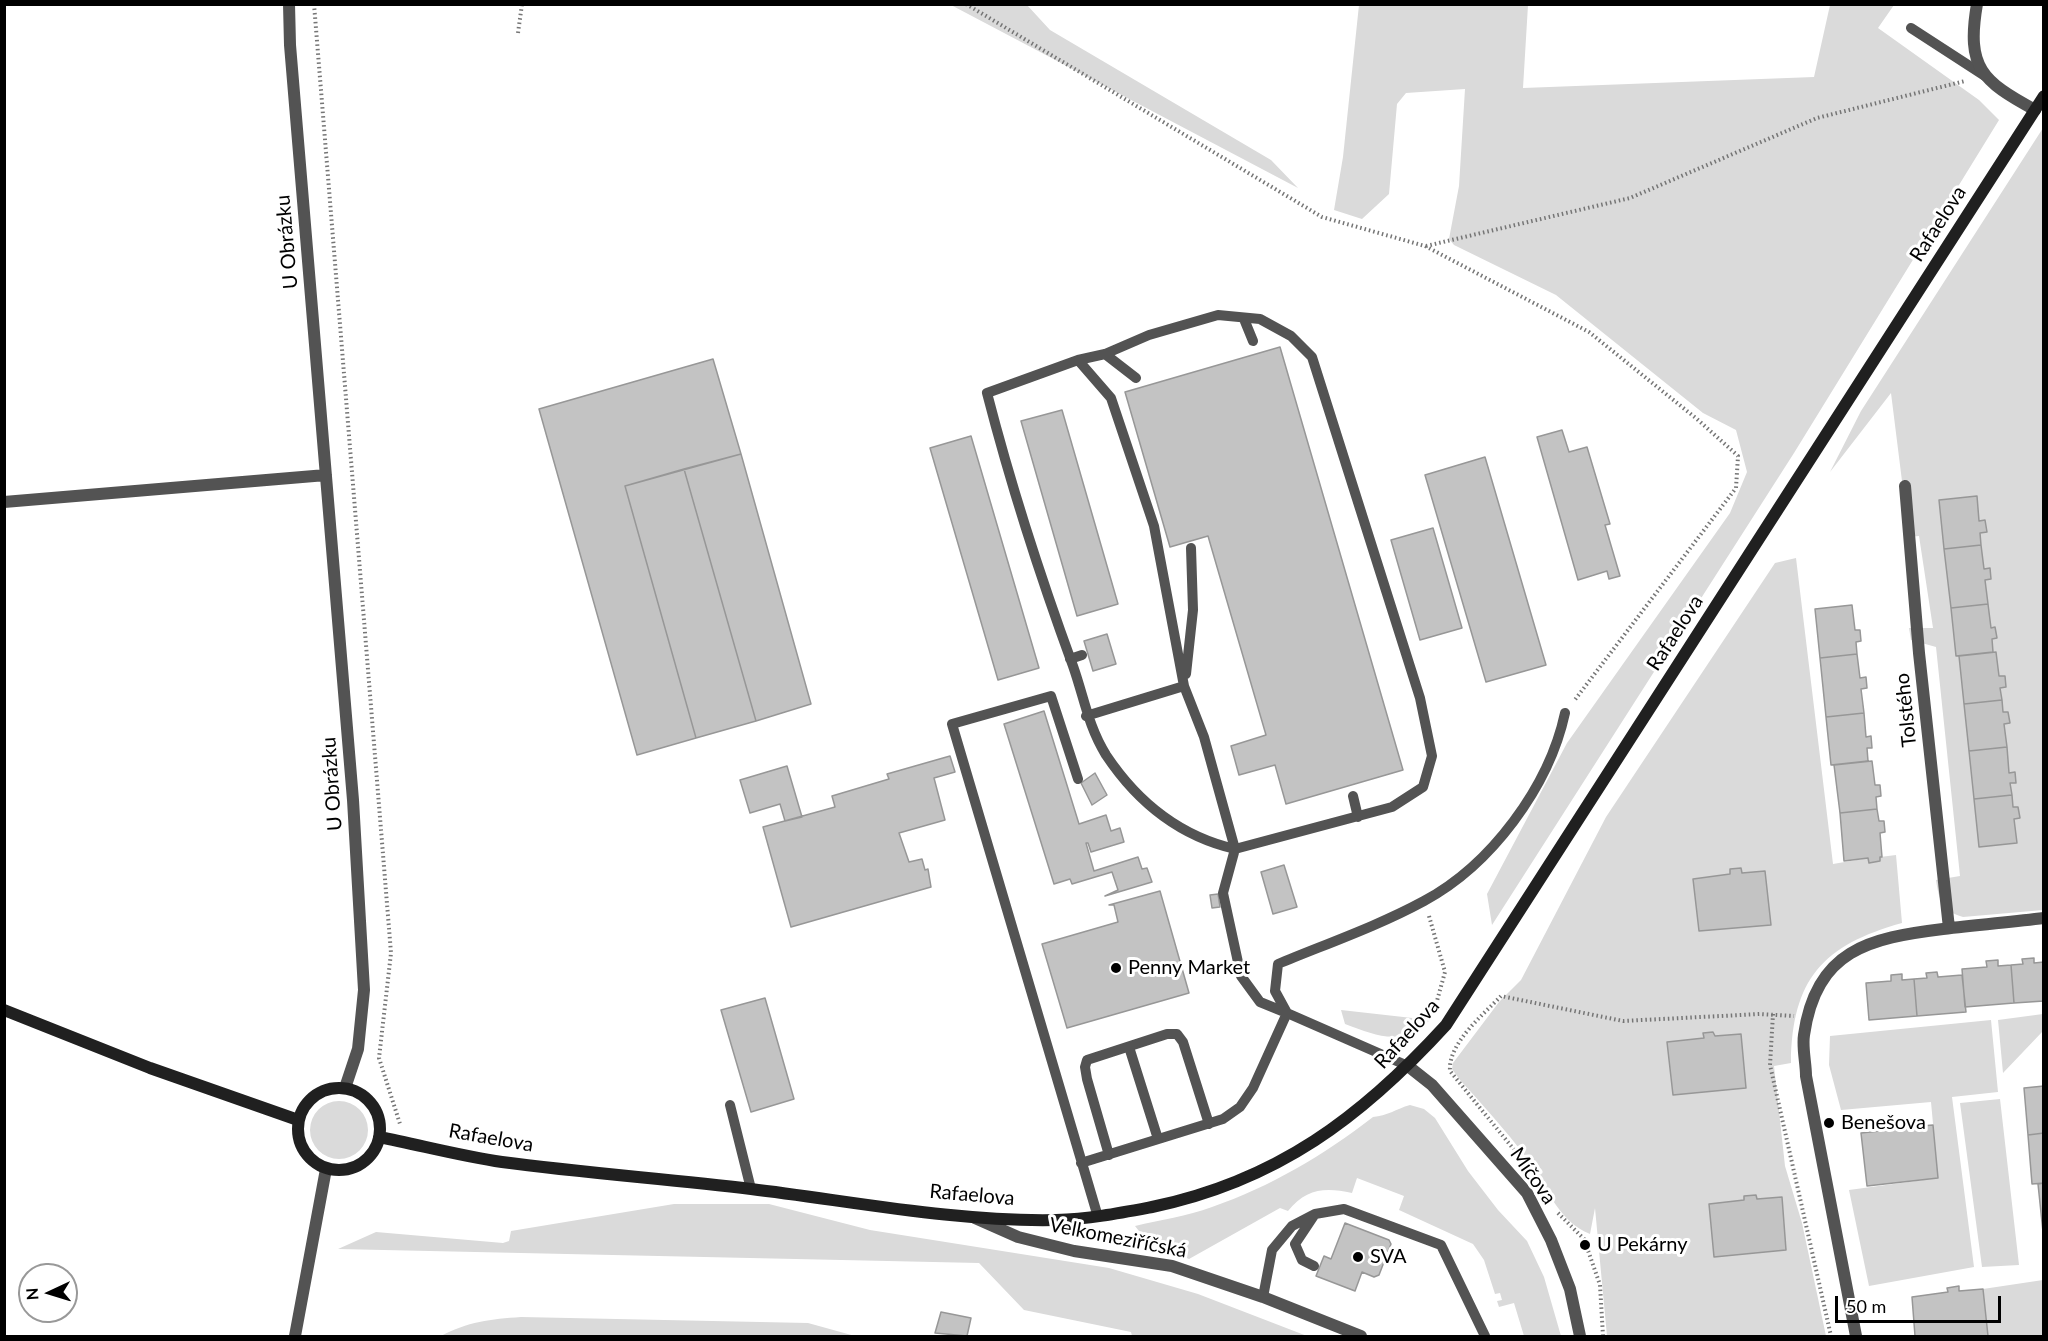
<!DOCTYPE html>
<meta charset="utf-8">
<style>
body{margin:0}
#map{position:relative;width:2048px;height:1341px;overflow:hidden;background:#fff;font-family:Lato,sans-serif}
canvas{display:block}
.frame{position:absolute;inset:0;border:6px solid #000;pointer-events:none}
.north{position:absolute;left:18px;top:1263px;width:60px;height:60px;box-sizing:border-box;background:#fff;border:2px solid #999;border-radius:50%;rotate:266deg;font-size:16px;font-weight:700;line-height:24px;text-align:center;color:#000}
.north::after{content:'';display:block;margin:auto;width:21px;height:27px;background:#000;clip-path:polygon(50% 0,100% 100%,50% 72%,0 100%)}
.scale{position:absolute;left:1835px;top:1296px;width:166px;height:27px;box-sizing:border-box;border:3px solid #000;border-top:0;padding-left:8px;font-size:18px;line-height:21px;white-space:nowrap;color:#000;-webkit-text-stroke:4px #fff;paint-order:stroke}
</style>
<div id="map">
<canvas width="2048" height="1341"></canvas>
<div class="frame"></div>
<div class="north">N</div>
<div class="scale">50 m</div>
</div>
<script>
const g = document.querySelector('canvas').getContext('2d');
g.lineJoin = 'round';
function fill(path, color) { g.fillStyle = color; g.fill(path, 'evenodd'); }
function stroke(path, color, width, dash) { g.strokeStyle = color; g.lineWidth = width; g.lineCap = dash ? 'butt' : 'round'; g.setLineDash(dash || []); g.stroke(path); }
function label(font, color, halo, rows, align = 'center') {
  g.font = font + ' Lato,sans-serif'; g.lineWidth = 6; g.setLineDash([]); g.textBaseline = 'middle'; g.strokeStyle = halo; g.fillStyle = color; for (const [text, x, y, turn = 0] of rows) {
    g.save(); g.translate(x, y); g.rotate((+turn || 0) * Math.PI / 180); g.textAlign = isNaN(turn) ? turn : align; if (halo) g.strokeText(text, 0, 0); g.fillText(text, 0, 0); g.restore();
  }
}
fill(new Path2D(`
 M951,5H1027L1050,30L1271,160L1298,188Z
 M1359,5H1528L1523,88L1814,77L1830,5H1894L1878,28L1979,100L1999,120L1794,453L1492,925L1487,894L1567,743L1730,513L1747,472L1736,430L1703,413L1556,295L1454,245L1449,239L1459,186L1465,89L1406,93L1397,104L1389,194L1362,219L1334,210L1343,157Z
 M2043,128V910L1963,917C1942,911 1939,900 1936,880L1960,876L1936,647L1911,640L1909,628H1933L1919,536L1909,537L1891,393L1830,472L1861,411Z
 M1796,558L1833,864L1868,858L1869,863L1880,861V857L1896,855L1902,923C1823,945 1792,979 1791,1063L1774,1066L1785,1166L1802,1223L1826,1336H1607L1595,1208L1590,1234C1557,1221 1546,1184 1526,1157C1505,1130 1483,1105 1460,1080L1452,1069L1453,1063L1499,1002L1521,980L1606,817L1775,563Z
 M1341,1010L1430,1020C1401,1047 1378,1036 1345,1024Z
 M2043,1014V1031L2003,1073L1998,1020Z
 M1991,1020L1998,1092L1952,1097L1974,1267L1869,1286L1849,1190L1938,1178L1931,1102L1841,1110L1829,1065L1830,1036Z
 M2000,1099L2019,1265L1982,1267L1960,1103Z
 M310 1130a29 29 0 1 1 58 0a29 29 0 1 1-58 0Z
 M1410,1105L1424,1109L1435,1118L1468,1171L1498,1210L1527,1241L1544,1277L1561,1336H1524L1514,1303L1499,1307L1497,1301L1502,1300L1500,1293L1495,1294L1484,1260L1473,1244L1399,1210L1404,1196L1357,1178L1352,1193C1326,1187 1306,1188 1288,1211L1280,1208L1189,1259L1146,1240L1135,1226C1160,1220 1187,1216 1212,1207C1270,1187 1324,1155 1373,1117C1387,1116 1396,1109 1410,1105Z
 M674,1204H769L870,1230L1109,1268L1198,1294L1307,1336H1132L1131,1332L1024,1310L979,1263L338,1249L376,1232L503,1243L509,1241L511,1231Z
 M2043,1280V1336H1988L1983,1289Z
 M521,1317L808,1323L855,1336H441C467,1322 491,1319 521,1317Z`), '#dadada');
const building = new Path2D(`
 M1280,347L1403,770L1286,804L1275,765L1239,775L1231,746L1266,735L1208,536L1170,547L1125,392Z
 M713,359L741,454L625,486L696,738L637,755L539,409Z
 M1062,410L1118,604L1077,616L1021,421Z
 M1562,430L1569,452L1587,447L1610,524L1605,525L1620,576L1609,579L1607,571L1578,580L1537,437Z
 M971,436L1039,668L998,680L930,448Z
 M741,454L811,704L756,721L684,469Z
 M1485,457L1546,665L1486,682L1425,475Z
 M684,469L756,721L696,738L625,486Z
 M1977,496L1979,521L1985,520L1987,532L1980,533L1981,545L1944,549L1939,500Z
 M1433,528L1462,628L1420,640L1391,540Z
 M1981,545L1984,569L1990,568L1991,579L1985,580L1988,604L1951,608L1944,549Z
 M1988,604L1991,628L1995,627L1997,638L1992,639L1993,652L1956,656L1951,608Z
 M1852,605L1855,630H1860L1861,641L1856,642L1857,654L1820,658L1815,609Z
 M1107,634L1116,664L1093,671L1084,641Z
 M1996,652L1999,676H2005L2006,687L2000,688L2002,700L1964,704L1959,656Z
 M1857,654L1860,678L1866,677L1867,688L1861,689L1864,713L1826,717L1820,658Z
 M2002,700L2003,712H2008L2010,723L2004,724L2007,747L1969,751L1964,704Z
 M1044,711L1079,824L1106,815L1111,831L1120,828L1124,842L1091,852L1088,843H1086L1094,871L1138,857L1142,869L1147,868L1152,882L1105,896L1118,890L1112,872L1072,884L1070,879L1054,884L1004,724Z
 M1864,713L1866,737L1871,736L1872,748H1867L1868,761L1831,765L1826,717Z
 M2007,747L2009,773L2015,772L2016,783H2010L2012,795L1974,799L1969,751Z
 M950,756L955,772L934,778L945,820L899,833L909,862L922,859L925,870L928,869L931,887L791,927L763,827L835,807L832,796L889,779L887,774Z
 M1872,761L1875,785H1880L1881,796L1876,797L1877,809L1840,813L1834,765Z
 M787,766L802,817L785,821L780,804L750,813L740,780Z
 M1095,773L1107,795L1092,805L1081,783Z
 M2012,795L2013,807H2018L2020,818L2014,819L2017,843L1979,847L1974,799Z
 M1877,809L1879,821H1884L1885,832L1880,833L1882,857H1880V861L1869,863L1868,858L1844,861L1840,813Z
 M1284,865L1297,907L1273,914L1261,872Z
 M1741,868L1742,873L1765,871L1771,925L1699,931L1693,879L1730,874V869Z
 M1160,891L1189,993L1067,1028L1042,944L1118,922L1114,905H1109Z
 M1218,894L1220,907L1212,908L1210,895Z
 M2034,958V963L2044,962V1001L2014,1003L2011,965L2023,964L2022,959Z
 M1998,960V966L2011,965L2014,1003L1965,1007L1962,969L1987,967L1986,961Z
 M1937,972L1938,977L1962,975L1966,1012L1917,1016L1914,979L1927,978L1926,973Z
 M1902,974V980L1914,979L1917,1016L1869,1020L1866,983L1891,981V975Z
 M765,998L794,1099L751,1112L721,1010Z
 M1713,1032L1715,1036L1741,1034L1746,1088L1673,1095L1667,1042L1704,1038L1703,1033Z
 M2044,1086V1133L2028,1135L2024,1088Z
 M1908,1123L1909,1127L1933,1125L1938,1178L1867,1186L1861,1133L1898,1129L1897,1124Z
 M2044,1133V1183L2032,1184L2028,1135Z
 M2044,1183V1232H2043L2038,1184Z
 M1756,1195L1757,1199L1782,1197L1786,1250L1714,1257L1709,1204L1744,1200V1196Z
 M1345,1223L1389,1240L1391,1244L1379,1275L1374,1277L1362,1272L1355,1291L1316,1276L1324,1256L1331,1259Z
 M1959,1286V1291L1983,1289L1988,1336H1915L1912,1297L1948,1292L1947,1288Z
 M941,1312L971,1318L967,1336L935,1333Z`);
fill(building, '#c3c3c3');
stroke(building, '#979797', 1.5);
stroke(new Path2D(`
 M314,4L391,953L379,1058L400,1124
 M966,4L1322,217L1425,246L1589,332L1697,419L1738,456L1736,488L1574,701
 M518,33L522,4
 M1426,246L1630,198L1817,118L1965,81
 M1429,916L1445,972L1435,1008
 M1773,1014L1770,1065L1831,1336
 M1520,1157L1450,1071C1448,1043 1483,1015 1501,996L1623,1021L1760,1014L1794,1016
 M1558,1213L1584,1239L1600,1285L1603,1336`), '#757575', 4, [1.5, 3]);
stroke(new Path2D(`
 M1911,28L1985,76
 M1244,319L1253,341
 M1105,354L1136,378
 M1078,360L1111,398L1154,526L1184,686
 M1070,659L1082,655
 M1186,674L1193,610L1191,548
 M1078,779L1051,696L952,724L1098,1217
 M1353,796L1358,817
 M1129,1047L1158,1139
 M1408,1066L1287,1013L1275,991L1278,964C1326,944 1378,926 1424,901C1491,865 1549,787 1565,713
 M730,1105L751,1189
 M1109,1155L1087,1079L1085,1067L1087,1060L1167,1034H1177L1183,1042L1209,1124
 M1081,1163L1223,1119L1240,1107L1253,1088L1287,1013L1260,1002L1241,976L1223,893L1235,849L1392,807L1423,787L1432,756L1420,698L1312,357L1291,336L1260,319L1218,315L1149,335L1105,354L1078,360L987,393C1011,486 1040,576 1073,666C1084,697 1088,726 1106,755C1138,803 1179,836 1235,849L1204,737L1184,686L1086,716
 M1314,1266L1302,1260L1295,1244L1315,1214
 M1263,1297L1272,1250L1292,1226L1315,1214L1344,1209L1441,1245L1485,1336`), '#535353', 10);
stroke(new Path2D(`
 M289,4L290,45L353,800L364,990L358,1049L345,1088
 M1977,4C1966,68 1982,81 2035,110
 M1905,486L1919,653L1949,928
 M4,502L326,475
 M975,1218L1018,1237L1074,1251L1172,1266L1263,1297L1361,1336
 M295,1336L326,1169
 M1856,1336L1806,1076C1806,1063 1802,1048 1804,1035C1816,950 1869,938 1943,929C1976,925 2010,922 2044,918`), '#535353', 12);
stroke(new Path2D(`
 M1408,1066L1432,1085L1527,1193L1551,1240L1570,1289L1580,1336`), '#535353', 12);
stroke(new Path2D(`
 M4,1010L150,1068L298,1120
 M298 1129a41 41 0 1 1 82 0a41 41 0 1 1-82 0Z
 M379,1137C420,1145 461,1156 502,1162C585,1173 668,1179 751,1189C851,1201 955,1222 1056,1220C1089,1219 1120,1213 1152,1207C1277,1181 1362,1117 1446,1025L2044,96`), '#202020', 12);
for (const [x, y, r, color] of [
 [1116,968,6,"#000"],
 [1829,1123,6,"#000"],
 [1585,1245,6,"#000"],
 [1358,1257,6,"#000"]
]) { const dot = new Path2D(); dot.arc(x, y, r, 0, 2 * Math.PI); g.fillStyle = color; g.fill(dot); stroke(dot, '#fff', 2); }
label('20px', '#000', '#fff', [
 ["Rafaelova",1938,224,-57],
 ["U Obrázku",287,242,-95],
 ["Rafaelova",1675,633,-57],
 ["Tolstého",1906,710,-96],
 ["U Obrázku",332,784,-94],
 ["Rafaelova",1407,1034,-48],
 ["Rafaelova",491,1138,10],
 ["Míčova",1533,1176,55],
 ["Rafaelova",972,1195,5],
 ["Velkomeziříčská",1118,1238,11]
]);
label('20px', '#000', '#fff', [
 ["Penny Market",1128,968],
 ["Benešova",1841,1123],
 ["U Pekárny",1597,1245],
 ["SVA",1370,1257]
], 'left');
</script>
